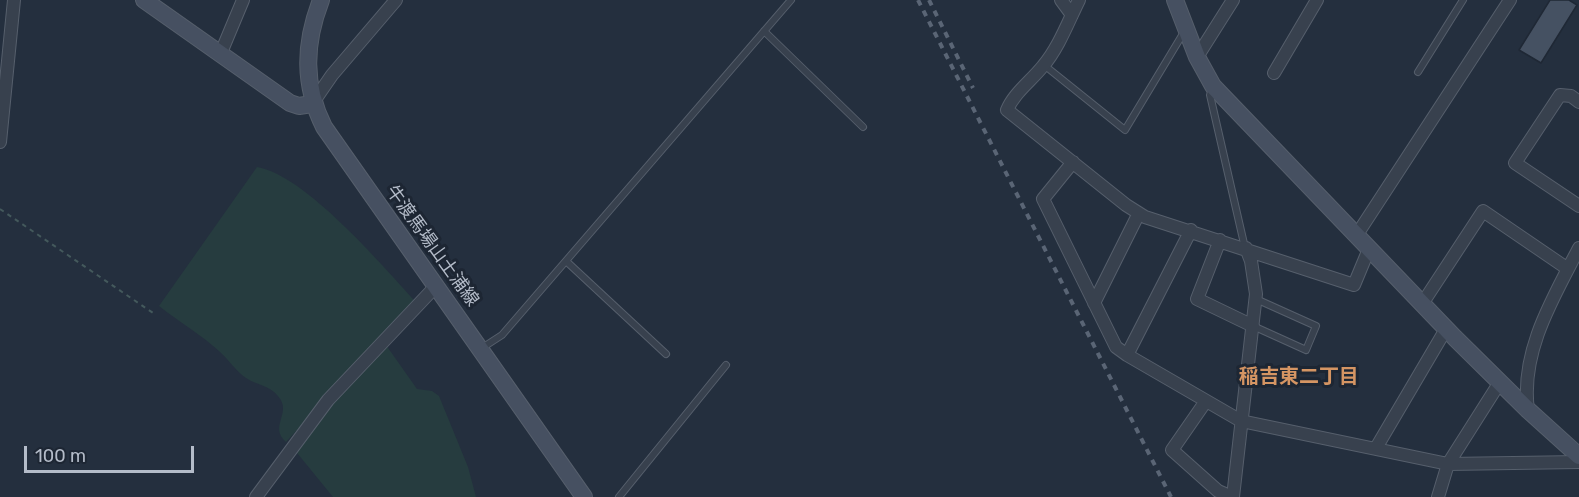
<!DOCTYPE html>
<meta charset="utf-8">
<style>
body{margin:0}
#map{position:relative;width:1579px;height:497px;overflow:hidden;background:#242f3e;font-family:Rubik,sans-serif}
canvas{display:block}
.scale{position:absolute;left:24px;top:446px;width:170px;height:27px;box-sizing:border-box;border:3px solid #b4bcc9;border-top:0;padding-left:8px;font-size:18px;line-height:21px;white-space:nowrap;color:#b4bcc9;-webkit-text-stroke:4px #1d2633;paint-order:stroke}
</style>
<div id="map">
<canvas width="1579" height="497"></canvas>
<div class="scale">100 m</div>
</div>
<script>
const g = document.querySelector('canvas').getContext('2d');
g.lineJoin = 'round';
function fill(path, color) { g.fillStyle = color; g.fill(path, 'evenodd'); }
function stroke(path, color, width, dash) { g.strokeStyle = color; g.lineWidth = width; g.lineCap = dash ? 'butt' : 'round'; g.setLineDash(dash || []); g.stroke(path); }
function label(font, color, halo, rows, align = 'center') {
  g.font = font + ' Rubik,"Noto Sans JP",sans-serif'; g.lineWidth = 6; g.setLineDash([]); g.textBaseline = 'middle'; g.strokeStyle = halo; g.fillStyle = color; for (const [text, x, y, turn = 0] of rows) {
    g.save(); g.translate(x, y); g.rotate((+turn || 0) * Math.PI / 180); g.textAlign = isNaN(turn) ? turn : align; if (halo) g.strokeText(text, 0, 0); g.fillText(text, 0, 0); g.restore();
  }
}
fill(new Path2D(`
 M257,167C305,175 381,264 415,301L286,442C268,426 293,413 278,396C269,385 256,385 246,378C236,371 228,359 219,351C203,336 178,321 159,306Z
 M386,345L417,389L432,391L439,396L468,467L476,497H333L293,448L332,399Z`), '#263c3f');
const building = new Path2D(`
 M1550,0H1569L1577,5L1541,63L1519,50Z`);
fill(building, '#455162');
stroke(building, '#1f2835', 1.5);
const lane = new Path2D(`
 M764,31L863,127
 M1044,65L1125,130L1184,32
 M1418,72L1463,0
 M1212,88L1210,95L1245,248
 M566,261L666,354
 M1253,326L1306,350L1316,326L1256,299
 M482,348L502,335L791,0
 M619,497L726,365`);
const street = new Path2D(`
 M1061,0L1072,15
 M1079,0C1068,22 1059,47 1043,66C1031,81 1014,93 1007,110L1126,205L1145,217L1354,285L1369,249
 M220,55L243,0
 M1197,57L1233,0
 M1274,73L1317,0
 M1579,102L1571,96L1560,95L1515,163L1579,206
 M312,104L332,75L396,0
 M0,142L14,0
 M1073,162L1043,199L1116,347L1127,355L1241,421L1448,464L1579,462
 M1356,236L1510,0
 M1220,240L1197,299L1253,326
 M1094,303L1139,213
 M1422,304L1483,211L1568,269
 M1127,355L1191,230
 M1206,401L1172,450L1218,491L1232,497
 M1528,410C1520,352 1553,298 1579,248
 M1376,448L1446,329
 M256,497L328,400L436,286
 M1233,497L1256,294L1251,261L1246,248
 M1438,497L1448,464L1500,382`);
const secondary = new Path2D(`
 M144,0L290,103L299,106L312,104
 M321,0C304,44 303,85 324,127L584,497
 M1175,0L1197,57L1213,86L1455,338L1528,410L1579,456`);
stroke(lane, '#565f6c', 8);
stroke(street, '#565f6c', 14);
stroke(secondary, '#565f6c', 18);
stroke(new Path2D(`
 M0,209L156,315`), '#44595c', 2, [4.5, 4.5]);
stroke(lane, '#38414e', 6);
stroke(street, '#38414e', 12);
stroke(secondary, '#465061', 16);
stroke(new Path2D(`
 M918,0L1171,497
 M929,0L973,88`), '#5a6575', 4, [6, 6]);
label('18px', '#b4bcc9', '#1d2633', [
 ["牛渡馬場山土浦線",432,246,54]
]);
label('bold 20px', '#d59563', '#1d2633', [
 ["稲吉東二丁目",1299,377]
]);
</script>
